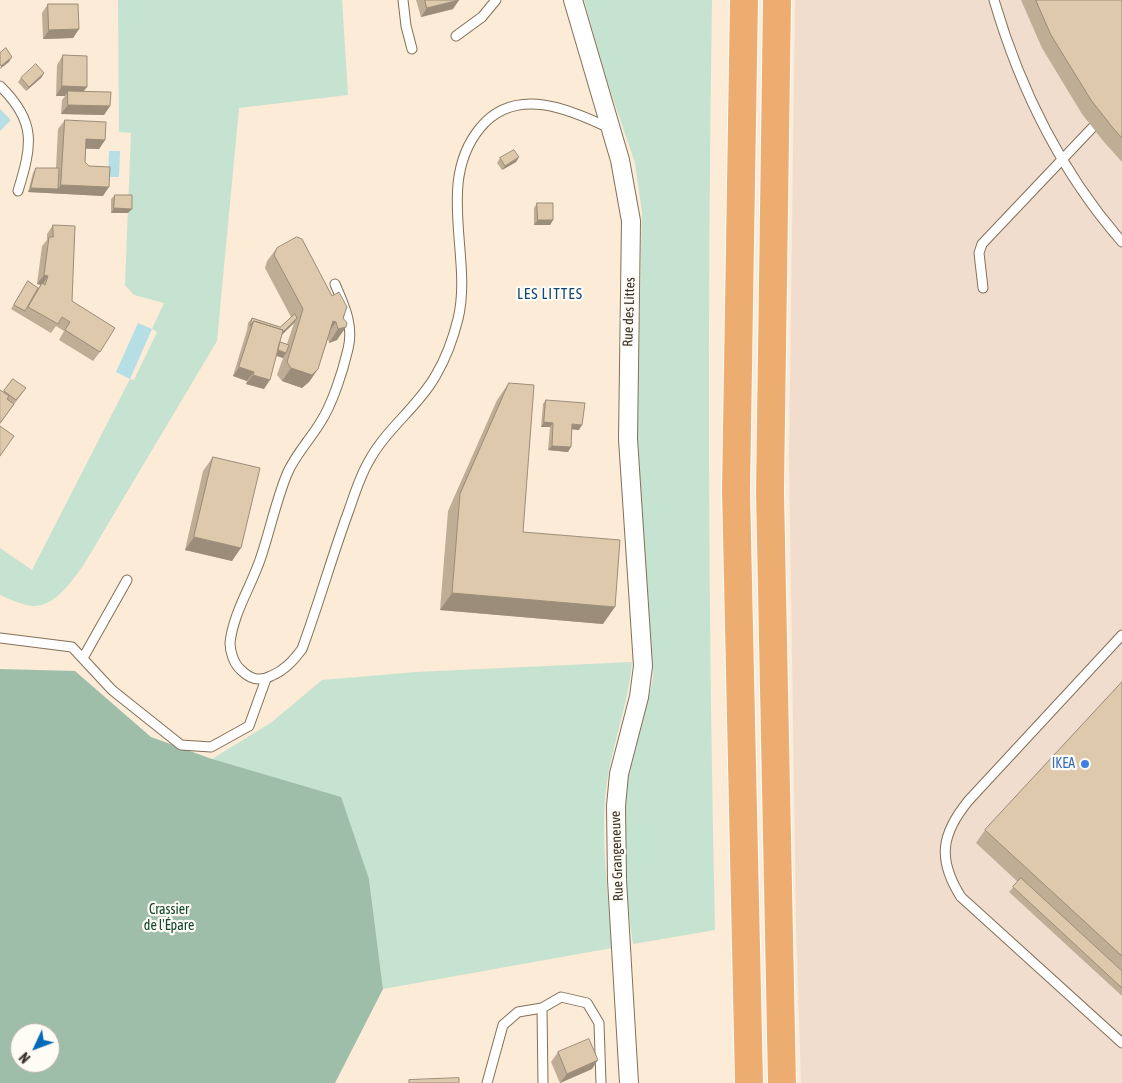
<!DOCTYPE html>
<meta charset="utf-8">
<style>
body{margin:0}
#map{position:relative;width:1122px;height:1083px;overflow:hidden;background:#fcebd6;font-family:"Asap Condensed",sans-serif}
canvas{display:block}
.north{position:absolute;left:10px;top:1023px;width:50px;height:50px;box-sizing:border-box;background:#fffbf5;border:1px solid #b0aba3;border-radius:50%;rotate:227deg;font-size:14px;font-weight:700;line-height:20px;text-align:center;color:#3a3228}
.north::after{content:'';display:block;margin:auto;width:18px;height:22px;background:#026ab6;clip-path:polygon(50% 0,100% 100%,50% 72%,0 100%)}
</style>
<div id="map">
<canvas width="1122" height="1083"></canvas>
<div class="north">N</div>
</div>
<script>
const g = document.querySelector('canvas').getContext('2d');
g.lineJoin = 'round';
function fill(path, color) { g.fillStyle = color; g.fill(path, 'evenodd'); }
function stroke(path, color, width, dash) { g.strokeStyle = color; g.lineWidth = width; g.lineCap = dash ? 'butt' : 'round'; g.setLineDash(dash || []); g.stroke(path); }
function label(font, color, halo, rows, align = 'center') {
  g.font = font + ' "Asap Condensed",sans-serif'; g.lineWidth = 4.5; g.setLineDash([]); g.textBaseline = 'middle'; g.strokeStyle = halo; g.fillStyle = color; for (const [text, x, y, turn = 0] of rows) {
    g.save(); g.translate(x, y); g.rotate((+turn || 0) * Math.PI / 180); g.textAlign = isNaN(turn) ? turn : align; if (halo) g.strokeText(text, 0, 0); g.fillText(text, 0, 0); g.restore();
  }
}
fill(new Path2D(`
 M795,0H1122V1083H801L796,925L789,457Z`), '#f1ddce');
fill(new Path2D(`
 M118,0H342L348,95L239,108L217,341L83,566C71,582 54,608 31,606C21,604 9,599 0,595V548L32,570L130,379L134,380L157,332L152,329L164,303L134,295L125,285L131,133L119,132Z
 M584,0H712C707,310 708,620 715,930L633,944C625,888 617,817 630,762C637,734 647,707 653,678L637,429L642,212L635,163L606,78Z
 M632,662C628,708 609,752 605,798C601,847 609,899 612,948L383,989L369,879L212,759L272,722L322,680L416,672Z`), '#c6e2d0');
fill(new Path2D(`
 M0,669L75,671L151,737L212,759L341,797L369,879L383,989L335,1083H0ZM20,1033H50V1063H20Z`), '#9ebeaa');
fill(new Path2D(`
 M0,109L11,120L0,131Z
 M109,151H120L119,177H108Z
 M138,323L152,329L130,379L116,372Z`), '#b5dfe4');
const lane = new Path2D(`
 M403,0L406,26L412,49
 M994,0C1020,89 1061,172 1122,242
 M456,36L482,17L496,0
 M0,86C37,122 32,145 18,191
 M335,284C344,305 354,325 348,349C343,371 332,405 320,423C309,441 295,455 287,474C276,501 270,530 261,557C252,585 233,613 230,643C230,652 234,664 241,670C250,679 259,682 271,676C285,670 293,661 302,649C319,603 332,556 349,510C355,493 360,476 369,461C386,429 418,407 436,375C446,358 453,339 458,319C473,257 435,183 480,128C515,85 570,109 611,129
 M983,288L979,253L982,244L1092,128
 M1122,635L969,800C941,834 937,859 961,897L1122,1043
 M0,638L72,647L112,690L181,745L211,747L249,726L266,679
 M83,658L127,580
 M487,1083L503,1025L518,1012L542,1008
 M543,1083L542,1008L561,997L587,1003L599,1023L601,1083`);
const street = new Path2D(`
 M573,0L620,160L631,221L628,439L643,666L639,697L619,774L616,806L617,880L629,1083`);
const highway = new Path2D(`
 M744,0L736,490L749,1083
 M777,0L770,491L782,1083`);
stroke(lane, '#837058', 11);
stroke(street, '#837058', 20);
stroke(highway, '#fff', 30);
stroke(lane, '#fff', 9);
stroke(street, '#fff', 18);
stroke(highway, '#edad71', 28);
fill(new Path2D(`
 M416,0H459L453,9L421,17Z
 M1021,0H1122V162L1104,142L1082,114L1042,48Z
 M48,4L79,29L73,38L43,39L42,13Z
 M63,55L83,92L110,106L104,115L61,114L62,100L65,96H56L57,65Z
 M44,73L41,78L26,91L18,82L21,78Z
 M65,120L105,140L99,149H86L85,162L103,196L28,192L33,173L36,168H56L58,129Z
 M519,157L516,162L502,170L497,163L500,158Z
 M115,195L128,213H111V199Z
 M537,203L553,220L550,225H534V208Z
 M53,225L72,301L100,352L93,361L59,340L64,331L56,326L51,333L11,309L25,286L38,288L41,285L37,284L42,246L47,240V234Z
 M277,248L332,296L347,307L337,340L329,343L328,339L318,369L309,382L302,388L282,381L277,375L283,358L276,356L264,389L246,384L247,381L233,376L247,330L248,323L252,318L280,327L291,317L265,268L267,261ZM294,323L287,344L280,342L282,334Z
 M13,379L26,388L0,424L3,392Z
 M509,383L523,532L603,624L440,610L448,511L497,400Z
 M546,400L579,430L572,429L568,452L548,450L550,427H541L543,404Z
 M213,457L232,561L185,550L203,471Z
 M1122,682V996L1009,892L1018,882L976,843L985,830Z
 M558,1052L592,1069L560,1083L551,1062Z`), '#bfad95');
fill(new Path2D(`
 M459,0L453,9L421,17L427,8Z
 M79,29L73,38L43,39L49,30Z
 M12,57L9,62L0,69L1,66Z
 M44,73L41,78L26,91L29,87Z
 M62,86L87,87L80,96L68,91L65,96H56Z
 M68,105L110,106L104,115L61,114Z
 M86,139L105,140L99,149L80,148Z
 M519,157L516,162L502,170L505,166Z
 M61,185L109,187L103,196L28,192L31,188L58,189Z
 M114,208L132,209L128,213H111Z
 M538,220H553L550,225H534Z
 M44,275L48,276L42,285L37,284Z
 M297,318L294,323L277,340L280,335Z
 M333,321L336,322L327,335Z
 M346,327L337,340L329,343L338,329Z
 M275,350L286,353L283,358L272,354Z
 M239,367L254,372L247,381L233,376Z
 M291,368L318,369L309,382L302,388L282,381Z
 M253,375L270,380L264,389L246,384Z
 M544,422L553,423L550,427H541Z
 M572,424L582,425L579,430L569,429Z
 M552,446L571,447L568,452L548,450Z
 M194,537L241,548L232,561L185,550Z
 M452,593L615,607L603,624L440,610Z
 M598,1060L592,1069L560,1083L567,1074Z`), '#9b8d79');
const building = new Path2D(`
 M425,0H459L427,8Z
 M1036,0H1122V138L1113,128L1091,100L1051,35Z
 M48,4H78L79,29L49,30Z
 M6,48L12,57L1,66L0,64V53Z
 M63,55L87,56V87L62,86Z
 M36,64L44,73L29,87L21,78Z
 M68,91L111,92L110,106L68,105Z
 M65,120L106,122L105,140L86,139L85,162L89,166L110,167L109,187L61,185Z
 M514,150L519,157L505,166L500,158Z
 M36,168H59L58,189L31,188Z
 M115,195H132V209L114,208Z
 M537,203H553V220H538Z
 M53,225L75,226L72,301L115,328L100,352L65,330L70,322L62,317L58,324L28,307L42,283L45,285L48,276L44,275L49,237H53Z
 M297,237L302,239L332,296L339,292L347,307L343,318L347,323L346,327L338,329L336,322L333,321L318,369L312,375L291,368L287,362L303,309L274,255L277,248Z
 M28,281L38,288L25,311L14,305Z
 M295,314L297,318L283,332V330L254,321L250,326L252,318L280,327Z
 M254,321L283,330L270,380L253,375L254,372L239,367Z
 M280,342L289,345L286,353L278,350Z
 M13,379L26,388L16,400L4,391Z
 M509,383L534,385L523,532L620,540L615,607L452,593L460,494Z
 M0,390L9,396L7,399L14,404L0,423Z
 M546,400L585,403L582,425L572,424L571,447L552,446L553,423L544,422Z
 M0,426L14,436L0,456Z
 M213,457L260,468L241,548L194,537Z
 M1122,682V956L985,830Z
 M1021,878L1122,971V988L1013,887Z
 M589,1039L598,1060L567,1074L558,1052Z
 M459,1078V1083H409V1080Z`);
fill(building, '#dec9ad');
stroke(building, '#9b8d79', 1);
for (const [x, y, r, color] of [
 [1085,764,5,"#3f7fe0"]
]) { const dot = new Path2D(); dot.arc(x, y, r, 0, 2 * Math.PI); g.fillStyle = color; g.fill(dot); stroke(dot, '#fffbf5', 2); }
label('14px', '#3a3228', '#fffbf5', [
 ["Rue des Littes",629,312,-88],
 ["Rue Grangeneuve",617,856,-92]
]);
label('14px', '#366cbe', '#fffbf5', [
 ["IKEA",1075,764]
], 'right');
label('14px', '#0e472c', '#fffbf5', [
 ["Crassier",169,910],
 ["de l'Épare",169,926]
]);
g.letterSpacing = '1px';
label('15px', '#0d4677', '#fffbf5', [
 ["LES LITTES",550,294]
]);
g.letterSpacing = '0px';
</script>
